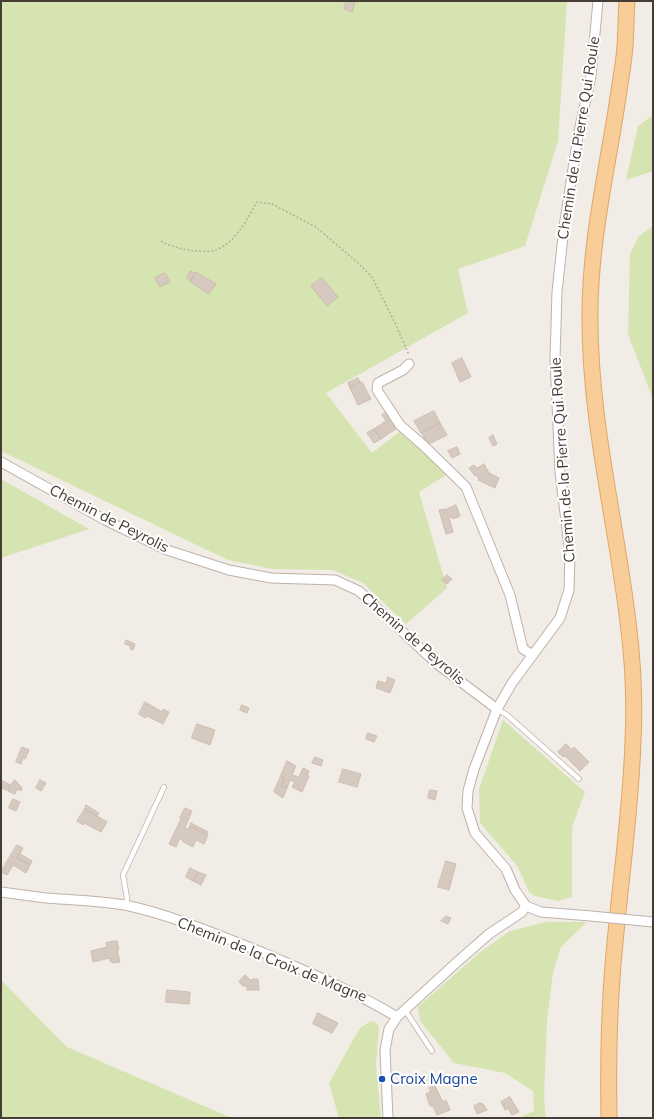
<!DOCTYPE html>
<style>
body{margin:0}
#map{position:relative;width:654px;height:1119px;overflow:hidden;background:#f2ece6;font-family:Mulish,sans-serif}
canvas{display:block}
.frame{position:absolute;inset:0;border:2px solid #443c35;pointer-events:none}
</style>
<div id="map">
<canvas width="654" height="1119"></canvas>
<div class="frame"></div>
</div>
<script>
const g = document.querySelector('canvas').getContext('2d');
g.lineJoin = 'round';
function fill(path, color) { g.fillStyle = color; g.fill(path, 'evenodd'); }
function stroke(path, color, width, dash) { g.strokeStyle = color; g.lineWidth = width; g.lineCap = dash ? 'butt' : 'round'; g.setLineDash(dash || []); g.stroke(path); }
function label(font, color, halo, rows, align = 'center') {
  g.font = font + ' Mulish,sans-serif'; g.lineWidth = 4; g.setLineDash([]); g.textBaseline = 'middle'; g.strokeStyle = halo; g.fillStyle = color; for (const [text, x, y, turn = 0] of rows) {
    g.save(); g.translate(x, y); g.rotate((+turn || 0) * Math.PI / 180); g.textAlign = isNaN(turn) ? turn : align; if (halo) g.strokeText(text, 0, 0); g.fillText(text, 0, 0); g.restore();
  }
}
fill(new Path2D(`
 M1,1H567L558,141L525,246L458,269L468,313L326,393L372,453L399,432L449,473L419,492L447,588L406,624L363,583L333,570L273,569L228,560L1,451Z
 M653,115V171L626,180L638,126Z
 M653,226V399L628,334L630,254L639,236Z
 M1,479L89,529L1,558Z
 M503,720L585,792L572,827V897L558,901L535,896L529,892L518,867L480,823L479,789Z
 M546,922H587L561,947L553,972L547,1021L544,1098L546,1118H519L534,1111L533,1091L505,1073L454,1063L420,1021L418,1007L479,953L510,931Z
 M1,980L67,1047L232,1118H1Z
 M371,1021L376,1022L379,1027L376,1065L381,1118H339L329,1083L360,1028Z`), '#d5e4b0');
const building = new Path2D(`
 M347,1L355,2L352,12L344,9Z
 M191,271L195,274L191,281L187,278Z
 M196,272L216,284L209,294L190,282Z
 M165,273L170,282L160,287L155,278Z
 M322,278L338,297L327,306L311,286Z
 M462,358L471,377L460,382L452,363Z
 M358,378L360,382L350,388L348,383Z
 M362,382L371,399L358,405L350,388Z
 M434,411L440,423L421,433L414,421Z
 M387,412L397,428L381,439L374,429L386,421L382,415Z
 M440,423L447,435L429,444L426,442L422,433Z
 M374,429L381,439L374,443L367,433Z
 M493,435L497,444L493,446L489,438Z
 M457,447L460,454L452,458L448,451Z
 M484,464L489,473L499,478L495,488L478,480L479,479L476,475L475,476L469,468L474,465L477,468Z
 M456,505L460,516L453,519L452,517L449,518L453,532L446,534L439,510L447,509Z
 M447,575L452,579L447,584L442,580Z
 M126,640L135,644L133,650L130,649L131,646L125,644Z
 M388,677L395,680L390,693L376,688L378,681L386,683Z
 M145,702L162,712L163,709L169,712L163,724L147,716L145,718L139,714Z
 M242,705L249,708L247,713L240,710Z
 M197,724L215,730L210,745L192,738Z
 M368,733L377,736L374,742L366,739Z
 M566,744L572,750L574,747L589,762L580,771L565,756L563,757L558,752Z
 M22,747L29,750L25,759L23,758L21,764L16,762Z
 M315,757L323,760L321,766L312,763Z
 M287,761L296,766L292,775L299,777L303,768L309,771L307,776H309L302,792L292,787L295,782L290,780L287,788L281,786L285,778L281,776Z
 M343,769L361,774L357,787L339,782Z
 M281,776L285,778L281,786L287,788L283,798L274,792Z
 M1,780L10,785L8,790L1,788Z
 M15,780L22,788L21,791L17,789L15,794L8,791L11,784Z
 M40,780L46,783L41,791L36,788Z
 M430,790L437,791L435,800L428,798Z
 M13,799L20,802L16,811L9,808Z
 M86,805L99,813L97,816L85,809Z
 M185,808L192,811L185,828L188,829L190,826L208,835L204,844L196,840L193,847L182,841L183,840L180,838L176,847L169,844L181,819L180,818Z
 M85,809L107,822L101,832L84,823L83,825L77,821Z
 M191,823L208,832L206,835L190,826Z
 M17,845L23,848L17,858L30,865L26,873L13,865L7,875L1,872Z
 M20,854L32,861L30,865L17,858Z
 M446,861L456,864L449,890L438,887Z
 M190,868L198,872L193,881L186,877Z
 M198,872L206,875L201,885L193,881Z
 M446,916L451,918L448,924L441,921Z
 M117,941L119,950H117L120,962L113,963L110,961L109,958L93,962L91,951L107,947L106,943Z
 M245,975L251,981L252,979H258L259,990H247V986H243L239,982Z
 M167,990L190,992L189,1004L166,1002Z
 M318,1013L338,1023L332,1033L313,1024Z
 M435,1086L443,1102L446,1100L450,1110L437,1115L433,1106H430L426,1094L431,1091L429,1088Z
 M510,1097L519,1112L512,1115L508,1108L505,1110L501,1102Z
 M480,1103L483,1104L487,1110L477,1114L474,1106Z`);
fill(building, '#d6c9bf');
stroke(building, '#cdbdaf', 1);
const lane = new Path2D(`
 M497,709L507,715L579,779
 M126,906L127,898L123,875L164,787
 M405,1010L432,1051`);
const street = new Path2D(`
 M409,364L403,370L378,383L377,390L400,425L424,446L466,487L510,595L523,649L533,655
 M1,462L105,520L167,550L229,570L271,578L335,580L359,591L436,663L497,709
 M1,892C16,894 31,896 46,898C73,900 99,901 125,905C172,915 221,936 266,954C312,974 354,991 397,1017
 M591,916L541,912L526,906L515,890L506,869L475,833L467,808L468,791L474,769L497,709L512,683L560,618L569,590L570,554L560,472L555,359L557,292L564,227L578,136L591,76L598,1
 M388,1118L385,1050L389,1029L397,1017L456,963L489,934L522,912L526,906`);
const primary = new Path2D(`
 M609,1118C608,1060 609,1001 615,943C621,876 631,808 633,741C635,701 633,661 628,622C616,521 590,422 590,320C589,243 608,167 619,91C621,76 624,61 625,46C626,31 626,16 627,1`);
stroke(lane, '#bdb2a9', 6);
stroke(street, '#bdb2a9', 11);
stroke(primary, '#dda769', 17);
stroke(new Path2D(`
 M161,241C172,247 184,250 197,251C201,251 207,252 212,251C234,246 246,221 257,202L272,204L316,227L358,263L372,277L395,323L409,355`), '#beac9b', 1.5, [2, 2]);
stroke(lane, '#fff', 4.5);
stroke(street, '#fff', 9);
stroke(primary, '#f9cd98', 15);
const streetBridge = new Path2D(`
 M591,916L653,922`);
stroke(streetBridge, '#bdb2a9', 11, []);
stroke(streetBridge, '#fff', 9);
for (const [x, y, r, color] of [
 [382,1079,4,"#1a4fb4"]
]) { const dot = new Path2D(); dot.arc(x, y, r, 0, 2 * Math.PI); g.fillStyle = color; g.fill(dot); stroke(dot, '#fff', 1.5); }
label('15px', '#443c35', '#fff', [
 ["Chemin de la Pierre Qui Roule",579,138,-81],
 ["Chemin de la Pierre Qui Roule",563,460,-94],
 ["Chemin de Peyrolis",109,519,27],
 ["Chemin de Peyrolis",413,639,41],
 ["Chemin de la Croix de Magne",272,960,22]
]);
label('15px', '#164399', '#fff', [
 ["Croix Magne",390,1079]
], 'left');
</script>
